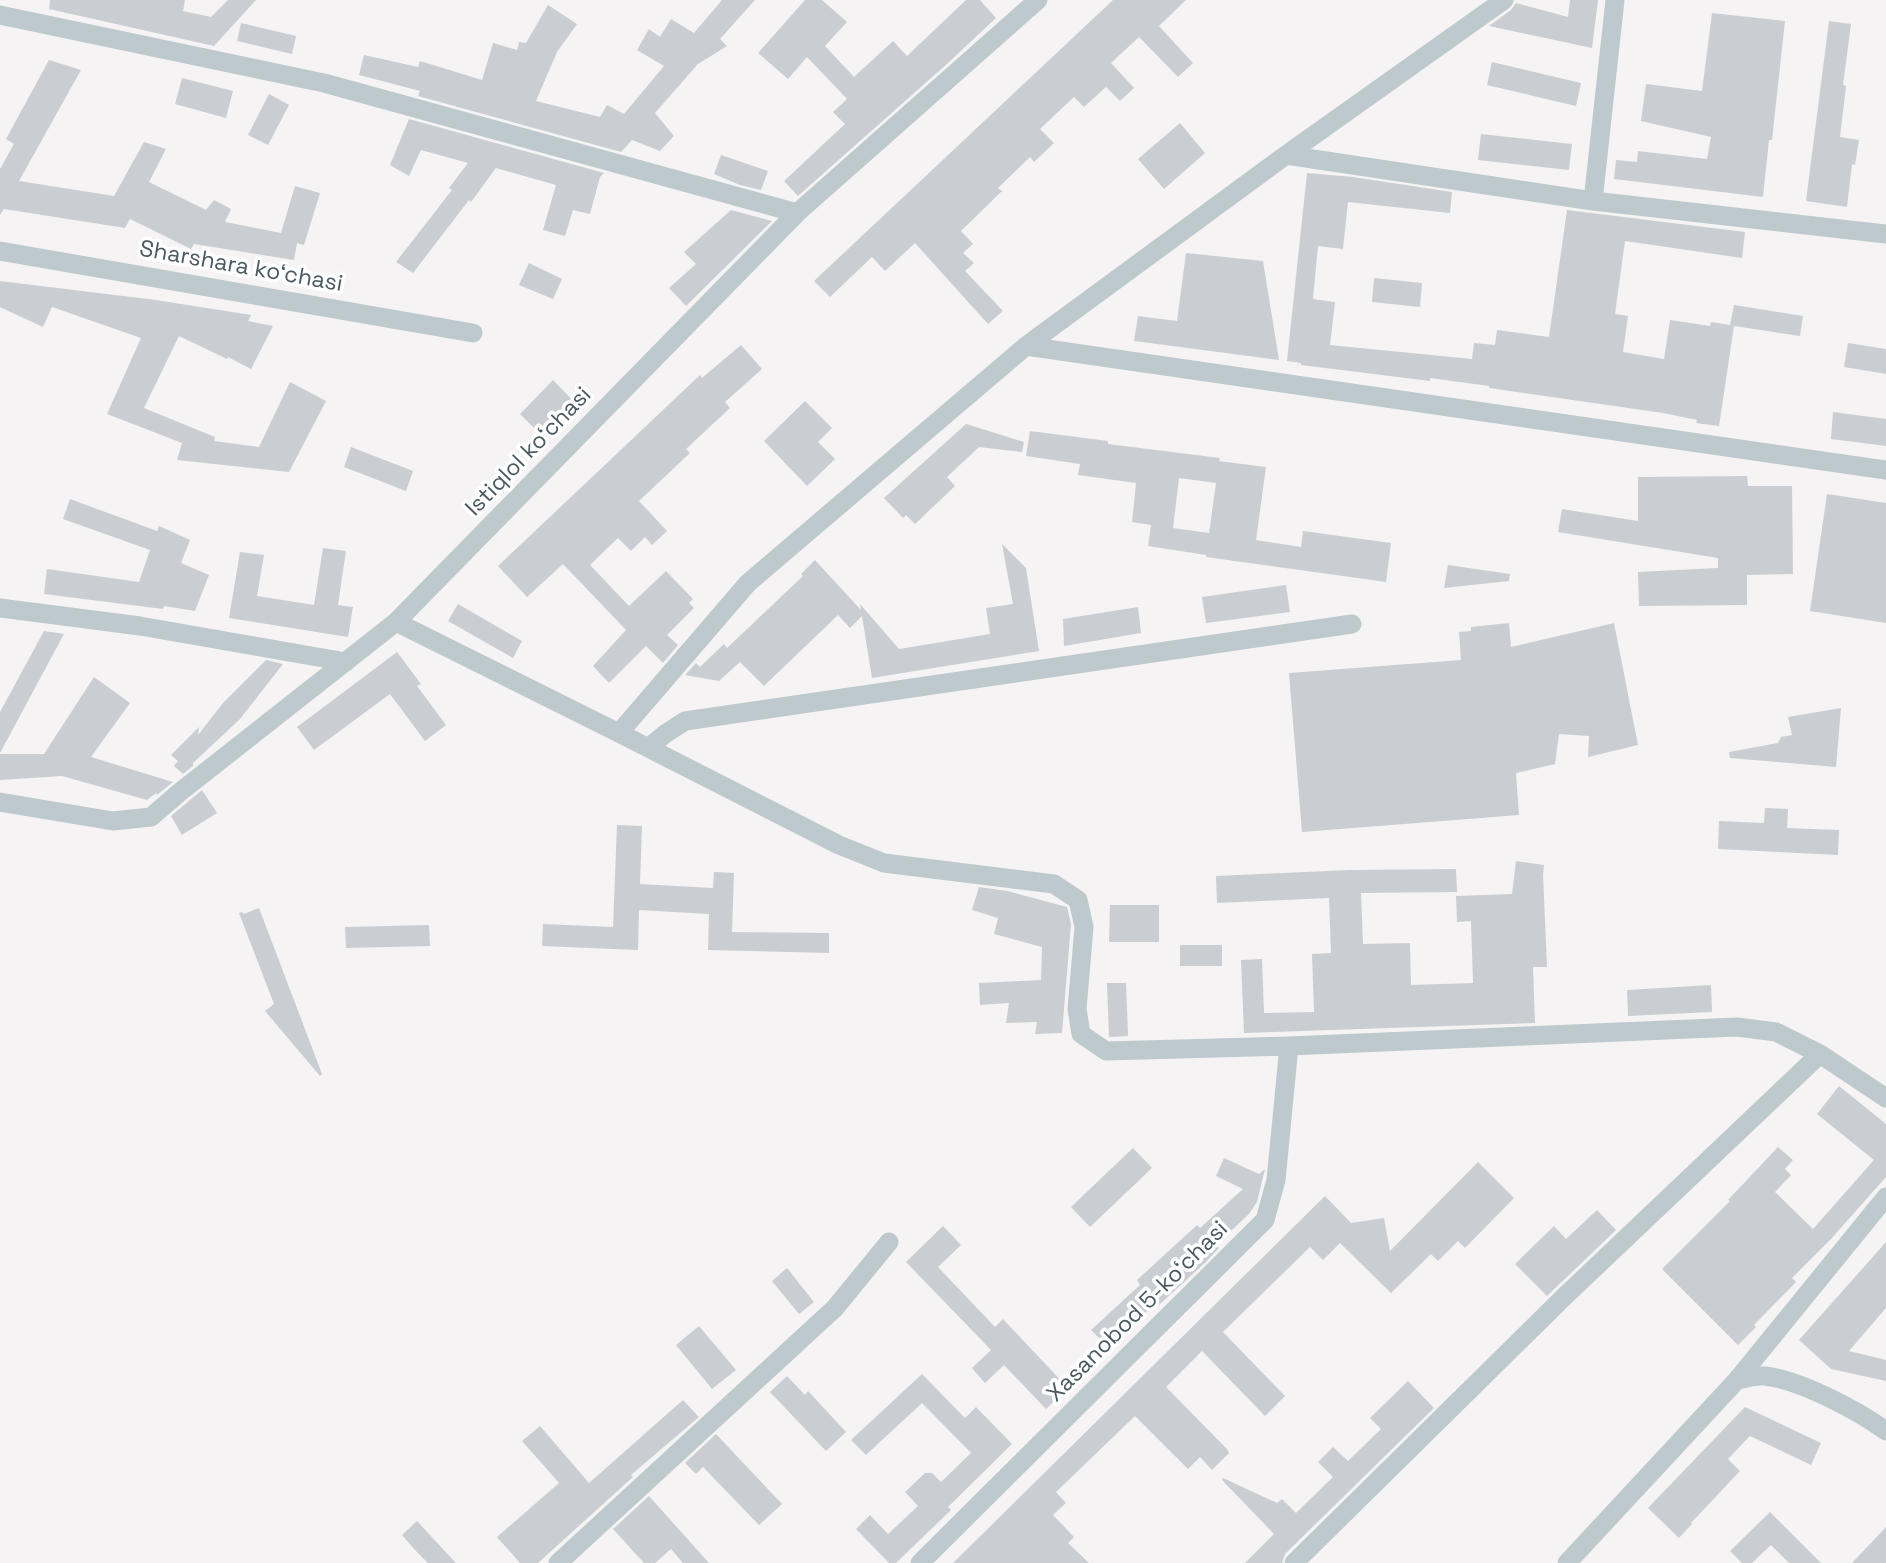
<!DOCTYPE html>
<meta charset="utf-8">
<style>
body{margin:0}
canvas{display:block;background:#f5f3f3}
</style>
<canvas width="1886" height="1563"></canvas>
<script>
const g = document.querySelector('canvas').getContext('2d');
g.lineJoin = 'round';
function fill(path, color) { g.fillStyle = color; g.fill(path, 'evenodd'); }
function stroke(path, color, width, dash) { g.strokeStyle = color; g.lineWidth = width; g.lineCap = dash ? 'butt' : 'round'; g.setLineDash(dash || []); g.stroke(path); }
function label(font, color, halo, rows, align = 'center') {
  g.font = font + ' "Space Grotesk",sans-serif'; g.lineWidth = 7; g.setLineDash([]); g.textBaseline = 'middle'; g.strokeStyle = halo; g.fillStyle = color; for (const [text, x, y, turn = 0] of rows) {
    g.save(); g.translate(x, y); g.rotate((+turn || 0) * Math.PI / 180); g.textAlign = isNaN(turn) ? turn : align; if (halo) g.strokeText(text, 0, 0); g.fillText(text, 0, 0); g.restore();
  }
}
fill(new Path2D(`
 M50,0H185L183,11L211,17L228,0H256L214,46L49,9Z
 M722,0H755L720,39L727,46L698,64L655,113L674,136L660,151L632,140L621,152L418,96L420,91L359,75L364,55L418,67L420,61L482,80L493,43L517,50L519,42L526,43L548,5L577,24L557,52L536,101L600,117L607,105L624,114L664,66L637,50L649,29L660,37L671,19L694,33Z
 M805,0H822L847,22L825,46L854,77L893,41L907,56L966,0H980L996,18L948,63L798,196L784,181L845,124L833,112L847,99L807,57L788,79L758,53Z
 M1113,0H1186L1159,26L1193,63L1178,77L1139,37L1111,63L1134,88L1120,101L1106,87L1084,107L1074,97L1040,129L1054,143L1034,162L1030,157L998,188L1002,191L961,231L973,244L963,253L974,263L965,271L1003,311L988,324L915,243L885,271L872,257L830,297L814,281Z
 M1570,0H1598L1592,48L1489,26L1511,10L1516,3L1568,17Z
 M1712,13L1785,21L1772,140H1769L1763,197L1614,179L1616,160L1637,162L1638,151L1707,159L1711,137L1641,121L1646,84L1702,91Z
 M1829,21L1851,24L1843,85L1846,86L1840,137L1859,140L1855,165L1852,164L1847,207L1806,201Z
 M241,23L296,36L292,54L237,41Z
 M49,60L81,70L19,181L114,196L144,142L166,149L149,182L206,210L214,200L231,209L225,222L281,233L295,186L320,193L304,245L297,243L294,260L194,244L191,249L130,219L125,228L4,209L0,215V169L14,144L6,139Z
 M1492,62L1581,83L1576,106L1487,85Z
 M182,78L233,91L226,118L175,104Z
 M269,94L289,105L268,145L248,135Z
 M409,119L604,173L600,177L590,214L573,210L565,236L543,230L556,185L496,168L471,202L469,200L413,273L396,262L452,190L449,188L468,163L421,150L409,176L390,165Z
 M1180,123L1205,153L1164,189L1138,159Z
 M1481,134L1572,144L1569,170L1478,160Z
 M721,155L768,171L761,190L740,185L714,174Z
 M1307,173L1353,177L1452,192L1450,213L1348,202L1343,249L1318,246L1313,299L1335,302L1330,345L1472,359L1474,343L1495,345L1497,330L1549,337L1567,210L1745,232L1742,258L1625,241L1615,314L1628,316L1623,352L1664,359L1670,320L1710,326L1711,322L1730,325L1734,305L1803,316L1800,336L1734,326L1719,426L1696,423L1697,420L1663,413L1489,388V386L1430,378V381L1301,365V363L1287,361Z
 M731,210L772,221L686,306L669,288L696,264L684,252Z
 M1186,253L1263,261L1279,360L1134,341L1138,316L1177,321Z
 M529,263L562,279L553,299L519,285Z
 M1374,278L1422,283L1420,307L1372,302Z
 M0,281L156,300L251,315L248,321L273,326L251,369L228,357L227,359L179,336L144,408L215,437L214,441L259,447L290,382L326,401L289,472L177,460L182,443L107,414L141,338L52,307L43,327L0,307Z
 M1848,343L1886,349V374L1844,367Z
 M741,345L762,369L725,402L730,408L686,449L690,453L639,501L667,531L652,545L645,537L631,551L618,538L590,565L629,606L666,571L693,599L689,603L694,608L667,635L678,645L663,663L646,646L609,683L593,666L626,630L563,564L527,597L498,566L700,375L702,378Z
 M553,380L578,406L545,439L520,414Z
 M805,401L832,428L818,442L835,459L807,486L764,441Z
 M1833,412L1886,419V446L1831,439Z
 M966,424L1024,442L1022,452L979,447L947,477L955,486L915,524L906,515L903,518L884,498Z
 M1030,431L1108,441V444L1220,458L1219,461L1266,467L1256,540L1301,547L1303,531L1391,543L1386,582L1206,557V555L1148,546L1151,525L1132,522L1136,483L1078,475L1080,464L1026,456ZM1179,478L1216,483L1209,533L1173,528Z
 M351,447L413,471L406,491L344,467Z
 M1747,476L1748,486H1792L1793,574L1747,575V605L1639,606L1638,572L1718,568V558L1558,532L1562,509L1638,521V477Z
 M1827,494L1886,503V623L1810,611Z
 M70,499L157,531L159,526L190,540L181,563L209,575L195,611L164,606L163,609L44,594L47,569L139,582L150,550L63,519Z
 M1002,544L1026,568L1039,651L872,678L862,616L850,628L838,615L764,686L740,662L719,681L685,675L696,663L700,667L724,644L727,648L803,576L801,574L815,560L861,610L860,604L899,649L990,634L986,608L1013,604Z
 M323,548L346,551L338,605L353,607L348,637L229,618L240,552L264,555L257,596L314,605Z
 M1448,565L1510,574L1509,581L1444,588Z
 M1286,585L1290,612L1206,623L1202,597Z
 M458,604L522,641L513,658L448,621Z
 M1138,607L1141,633L1064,646L1063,619Z
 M1509,623L1511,647L1614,623L1638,745L1588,757L1589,736L1559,734L1555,764L1516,773L1519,815L1302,832L1289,673L1461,660L1459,632L1471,631V627Z
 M44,631L64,634L0,753V712Z
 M397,652L421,684L417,686L446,725L425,741L390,694L314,750L297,727Z
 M266,660L283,664L240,719L193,763V766L183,774L174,766L178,761L171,755L199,727L198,735L223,703Z
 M94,677L130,703L91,757L173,782L157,795L156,793L147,800L62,776L0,780V754H44Z
 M1841,708L1836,767L1730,758L1729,752L1778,743L1781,737L1792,735L1788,717Z
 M202,790L217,813L182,835L171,816Z
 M1765,808L1788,809L1787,828L1839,830L1838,855L1718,849L1719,821L1764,823Z
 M617,825L642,826L640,884L713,888L714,872L734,873L732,932L829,933V953L708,950L709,914L639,910L638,950L542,946L543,924L613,927Z
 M1516,861L1544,865L1543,875L1547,967H1533L1535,1023L1244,1033L1241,960L1262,959L1264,1013L1314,1012L1312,954L1331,953L1329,898L1217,903L1216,876L1350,870L1456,869L1457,892L1361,893L1363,944L1410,943L1411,985L1473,983L1471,921L1457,922L1456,896L1512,894Z
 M979,887L1007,891L1067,907L1071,924L1062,1033L1035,1034L1037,1022L1006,1023L1009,1003L980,1005L979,983L1041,980L1042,947L994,934L998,918L972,910Z
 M1110,905H1159V942H1109Z
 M259,908L322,1074L320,1076L265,1011L274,1004L239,913L242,912L244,914Z
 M429,925L430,946L346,948L345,927Z
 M1180,945H1222V966H1180Z
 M1107,983H1126L1128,1036L1109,1037Z
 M1711,985L1712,1012L1628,1016L1627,990Z
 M1839,1086L1886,1124V1177L1831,1239L1792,1278L1796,1282L1754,1325L1756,1327L1738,1345L1662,1269L1730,1201L1728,1200L1778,1147L1793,1160L1785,1169L1791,1175L1775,1192L1813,1229L1874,1160L1817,1114Z
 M1133,1148L1152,1168L1090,1227L1071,1207Z
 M1224,1158L1259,1174L1265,1169L1257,1202L1249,1214L1216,1245L1219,1248L1206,1262L1159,1305L1157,1302L1108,1347L1091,1330L1140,1285L1137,1280L1197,1225L1200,1228L1243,1189L1216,1176Z
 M1478,1162L1514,1198L1465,1248L1458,1241L1438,1261L1431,1254L1391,1293L1340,1243L1323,1260L1310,1247L1223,1332L1285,1396L1265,1416L1202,1351L1166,1387L1227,1449L1229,1453L1212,1470L1200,1457L1188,1469L1135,1416L1056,1492L1066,1503L1053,1515L1074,1537L1068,1543L1089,1563H953L1325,1196L1351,1223L1384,1218L1390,1251Z
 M1597,1210L1616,1230L1547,1296L1515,1264L1554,1226L1566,1239Z
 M943,1226L961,1245L938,1267L995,1327L1003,1319L1068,1388L1046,1409L1004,1365L985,1383L972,1368L991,1350L906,1262Z
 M1886,1242V1308L1849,1351L1886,1360V1381L1831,1369L1799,1340Z
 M787,1268L814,1302L799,1314L772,1281Z
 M699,1326L736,1370L712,1389L676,1345Z
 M922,1374L965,1418L976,1407L1012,1444L948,1507L951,1510L896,1563H889L856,1529L870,1515L888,1534L918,1506L905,1492L925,1473H932L941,1482L971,1453L922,1403L866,1455L851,1440Z
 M787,1376L805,1395L808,1391L846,1432L826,1451L770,1392Z
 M1408,1381L1434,1408L1285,1554L1282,1563H1245L1274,1534L1222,1480L1223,1478L1277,1503L1282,1499L1296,1513L1333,1477L1318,1462L1333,1447L1348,1461L1381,1429L1370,1418Z
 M683,1400L699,1417L631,1475L633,1477L538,1563H520L497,1537L559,1483L522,1441L540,1426L589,1483Z
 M1745,1407L1821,1443L1811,1465L1750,1436L1728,1459L1740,1471L1691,1523L1692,1524L1679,1538L1648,1508Z
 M716,1434L782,1504L759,1525L703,1467L696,1474L685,1463Z
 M649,1496L709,1563H683L671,1549L655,1563H644L613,1529Z
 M1770,1512L1821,1563H1789L1771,1545L1752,1563H1742L1730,1551Z
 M417,1521L441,1547L456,1563H428L415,1550L402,1535Z
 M1886,1527V1563H1852Z`), '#caced2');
stroke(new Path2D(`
 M0,15L324,83L797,213
 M1286,155L1593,201L1886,234
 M1593,201L1615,0
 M0,251L473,333
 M1026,346L1886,470
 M0,608L140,626L346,662
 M396,622L619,733L748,583L1026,346L1286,155L1504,0
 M619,733L839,845L884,863L1054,884L1078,900L1084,927L1077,1009L1081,1034L1106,1051L1289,1046L1737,1027L1776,1032L1820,1054L1886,1098
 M648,748L665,734L685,721L1352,624
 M0,802L113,821L151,817L180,792L396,622L797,213L1038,0
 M1737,1380C1746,1379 1756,1375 1765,1376C1800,1380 1857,1410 1886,1431
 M558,1563L835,1308L889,1242
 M920,1563L1265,1220L1276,1180L1289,1046
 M1294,1563L1565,1296L1820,1054
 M1567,1563L1737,1380L1886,1197`), '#bec9ce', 19);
label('23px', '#4a5960', '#fff', [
 ["Sharshara koʻchasi",241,267,10],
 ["Istiqlol koʻchasi",529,452,-46],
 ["Xasanobod 5-koʻchasi",1138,1312,-45]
]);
</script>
